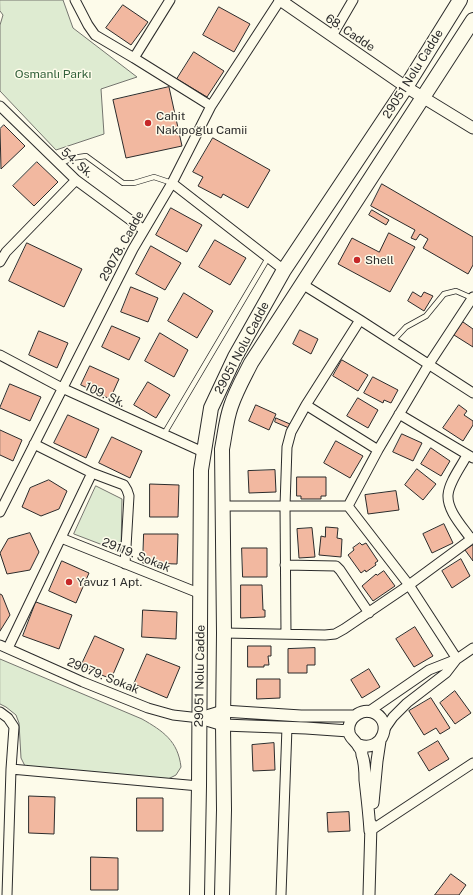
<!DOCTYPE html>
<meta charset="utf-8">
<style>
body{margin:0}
canvas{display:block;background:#fdfbea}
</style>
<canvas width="473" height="895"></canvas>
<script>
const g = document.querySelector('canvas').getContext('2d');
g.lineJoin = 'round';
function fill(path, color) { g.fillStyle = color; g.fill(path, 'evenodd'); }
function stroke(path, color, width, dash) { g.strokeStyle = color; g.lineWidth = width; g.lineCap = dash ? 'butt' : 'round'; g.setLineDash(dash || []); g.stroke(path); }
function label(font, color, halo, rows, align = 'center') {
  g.font = font + ' "Public Sans",sans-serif'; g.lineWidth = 3; g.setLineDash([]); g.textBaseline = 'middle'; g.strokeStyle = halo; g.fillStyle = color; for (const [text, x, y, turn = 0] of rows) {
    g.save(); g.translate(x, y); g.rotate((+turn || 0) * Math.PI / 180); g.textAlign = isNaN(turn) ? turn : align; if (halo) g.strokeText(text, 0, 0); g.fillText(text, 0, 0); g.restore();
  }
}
const green = new Path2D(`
 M0,0H63L73,28L137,77L101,89L104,134L56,150L0,91V25L3,15L0,11Z
 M96,486L122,499L121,552L74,534Z
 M0,659L142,719C163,731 178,741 181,767L176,775L168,779L26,768L21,758L19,723L16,715L6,707L0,704Z`);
fill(green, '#deebd1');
stroke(green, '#74746e', 1);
const building = new Path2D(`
 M123,5L148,22L131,45L106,28Z
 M219,7L250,24L234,52L203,35Z
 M194,52L224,71L207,97L177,79Z
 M169,87L182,146L126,158L113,100Z
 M4,125L25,146L1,169L0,129Z
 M213,138L270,170L248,208L223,194L221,198L198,186L203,177L193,172Z
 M37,162L58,182L34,206L13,186Z
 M382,184L473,237V265L468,274L423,248L428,239L420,234L416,240L411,238L415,230L371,206Z
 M171,208L202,225L187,252L156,235Z
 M372,210L389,220L386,225L369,215Z
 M389,233L415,247L390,292L338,264L352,238L379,252Z
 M215,240L246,258L230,285L199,267Z
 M27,243L82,269L64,307L9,281Z
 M151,246L181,263L165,290L136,274Z
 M131,287L158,298L148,322L121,312Z
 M413,292L421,297L424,292L433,296L424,311L408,301Z
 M184,293L213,311L197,338L168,321Z
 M463,322L473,329V347L454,335Z
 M112,326L140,338L129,360L102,347Z
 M300,330L318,339L311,354L293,344Z
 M39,331L68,343L57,368L29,355Z
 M160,333L188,350L174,377L145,361Z
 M342,360L368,375L358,391L333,376Z
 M90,366L119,379L110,399L81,385Z
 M373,377L398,390L391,403L384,400L383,403L364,393Z
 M148,382L170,395L156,418L134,405Z
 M10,384L41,397L30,421L0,408Z
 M358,398L378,410L368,428L347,416Z
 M256,405L276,414L269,430L249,421Z
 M459,405L467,411L464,415L473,421V425L463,441L443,428Z
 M68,415L99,429L86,458L54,443Z
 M276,418L290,424L289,428L275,422Z
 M0,430L22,440L13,461L0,455Z
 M402,434L422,443L413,461L393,452Z
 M112,437L142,451L130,478L99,463Z
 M336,441L363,456L350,478L324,463Z
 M431,448L450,461L441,476L421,464Z
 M417,469L436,484L423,500L405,485Z
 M275,470L276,492L249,493L248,471Z
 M297,477H326V496H321V499H301V496H297Z
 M49,480L67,491L59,509L41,516L22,507L30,488Z
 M150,484L179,485L178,517H150Z
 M396,491L399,510L368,514L365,495Z
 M444,524L453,543L432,553L423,534Z
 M326,527L338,528L337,538L342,539L341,557L319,555L321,536L325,537Z
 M312,528L315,557L299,558L297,529Z
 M30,533L39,552L30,570L7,574L0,553L8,539Z
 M144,534H178L177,564L143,563Z
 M360,543L362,545L366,543L378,561L375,563L376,565L366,572L365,570L361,573L348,555L354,550L353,548Z
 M473,545V561L465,550Z
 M242,548H267V577H243Z
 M461,559L470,576L452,588L442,571Z
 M62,561L89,573L76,603L49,591Z
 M384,571L395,586L373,601L362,586L376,574L377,575Z
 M241,585H262L263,610H265V617L241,618Z
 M0,594L2,595L10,615L0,631Z
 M36,602L72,615L59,649L23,636Z
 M143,610L177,612L176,639L142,637Z
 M415,627L433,656L414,667L396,639Z
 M95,636L124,649L111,679L81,666Z
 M248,646H271V656H268L269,665H264V667H248Z
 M315,648V665H307V673H288V649Z
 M147,654L180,667L167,698L134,684Z
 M369,669L380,687L362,698L351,680Z
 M257,679H280V698L257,699Z
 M455,691L471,713L455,724L440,703Z
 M431,698L450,728L440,734L436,728L424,735L409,711Z
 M438,741L449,759L429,771L418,753Z
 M274,743L275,770L253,771L252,745Z
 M29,796L55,797L54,834L29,833Z
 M137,798H163V831H137Z
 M349,812L350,831L328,832L327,813Z
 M91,857L118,858V890H91Z
 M451,874L466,885L459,895H435Z`);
fill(building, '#f2b8a0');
stroke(building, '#2b2b2b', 1);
const service = new Path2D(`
 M60,164L72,158L86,156L123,183H134L154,177L172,183
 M393,341L406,327L426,316L444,294L456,291L472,298
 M164,434L268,258`);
const minor = new Path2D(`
 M75,0L88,25L95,35L134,58L211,106
 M332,36L353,0
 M134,58L170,0
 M0,106L76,180L144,230
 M172,183L284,270
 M0,262L6,252L76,180
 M302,284L360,320L473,393
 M360,320L306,405L378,450
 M0,355L62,388L203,452
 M399,414L473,458
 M34,444L92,473L124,485L127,490L129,496L125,564
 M467,455C461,467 449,482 448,495C447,511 463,527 471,539
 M222,506H348L378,450L429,364L473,297
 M348,506L409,585L473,538
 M0,512L133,249L172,183L211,106L280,0
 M61,538L201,594
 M285,565L336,566L340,570L369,613
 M224,633L325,635L335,634L344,629L409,585L457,659
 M286,634L285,506L287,447L291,432L306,405
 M0,645L83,682L148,708L173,715L200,718
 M8,648L92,473
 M0,712L8,718L14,727L11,769L199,786
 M368,712L429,670L457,659L473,648
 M384,730L393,717L407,703L446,673L456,660
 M370,831L473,763
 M7,895L11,769
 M281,895L287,727`);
const tertiary = new Path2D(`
 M280,0L406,87L473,128
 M200,718L223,711L301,716H355
 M200,718L223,725L306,728L349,731
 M359,745C384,753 394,719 372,712C362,709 351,716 349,726C347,738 355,739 359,747C361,749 362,753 362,755C365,763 365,772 365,780C367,797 369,814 370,831
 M373,803L377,761L380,741
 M369,895L371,824`);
const primary = new Path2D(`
 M197,895L199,786L201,470L211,408L235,357L284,270L406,87L460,0
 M222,895L224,810L223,725L224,633L222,449C225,434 226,420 231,406C236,391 244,377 251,363L473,20`);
stroke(service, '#2b2b2b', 6);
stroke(minor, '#2b2b2b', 11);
stroke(tertiary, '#2b2b2b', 13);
stroke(primary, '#2b2b2b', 16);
stroke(service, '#fdfbea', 4.5);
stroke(minor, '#fdfbea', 9);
stroke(tertiary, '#fdfbea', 11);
stroke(primary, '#fdfbea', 14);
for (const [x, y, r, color] of [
 [148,123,4,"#c62828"],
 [357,260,4,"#c62828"],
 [69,582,4,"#c62828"]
]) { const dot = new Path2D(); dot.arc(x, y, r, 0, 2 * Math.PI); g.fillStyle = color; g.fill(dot); stroke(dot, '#fdfbea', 1.5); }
label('12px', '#2b2b2b', '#fdfbea', [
 ["68. Cadde",350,33,34],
 ["29051 Nolu Cadde",413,74,-58],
 ["54. Sk.",77,163,42],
 ["29078. Cadde",122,246,-61],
 ["29051 Nolu Cadde",242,348,-62],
 ["109. Sk.",105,395,25],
 ["29119. Sokak",136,555,22],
 ["29079. Sokak",103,676,22],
 ["29051 Nolu Cadde",200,676,-89]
]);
label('12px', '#34623c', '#fdfbea', [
 ["Osmanlı Parkı",53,74]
]);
label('12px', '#2b2b2b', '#fdfbea', [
 ["Cahit",156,116],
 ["Nakıpoğlu Camii",156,130],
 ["Shell",365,260],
 ["Yavuz 1 Apt.",77,582]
], 'left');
</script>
